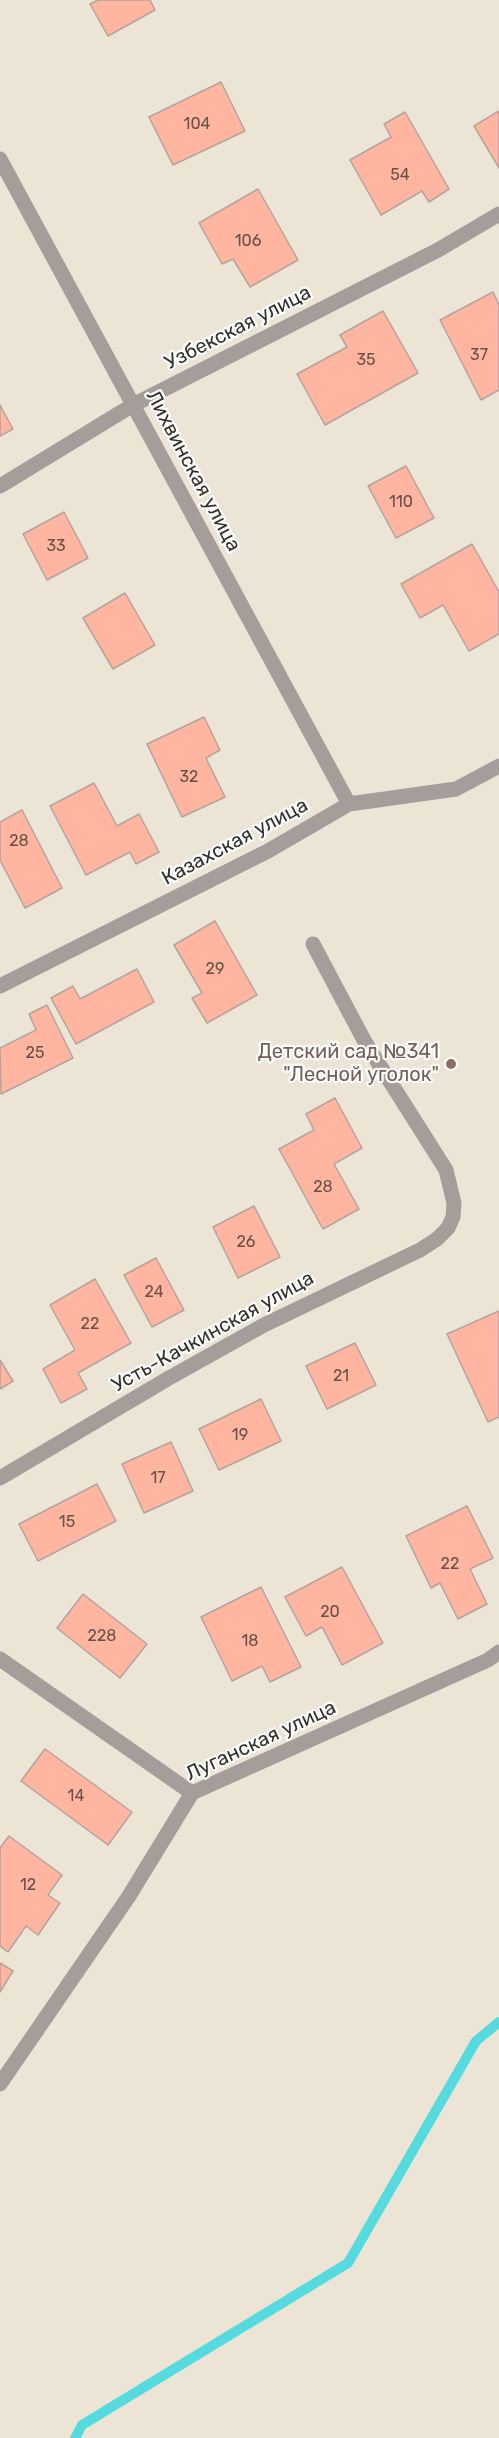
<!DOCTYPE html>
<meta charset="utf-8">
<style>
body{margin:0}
canvas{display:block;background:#ece4d5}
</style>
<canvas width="499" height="2438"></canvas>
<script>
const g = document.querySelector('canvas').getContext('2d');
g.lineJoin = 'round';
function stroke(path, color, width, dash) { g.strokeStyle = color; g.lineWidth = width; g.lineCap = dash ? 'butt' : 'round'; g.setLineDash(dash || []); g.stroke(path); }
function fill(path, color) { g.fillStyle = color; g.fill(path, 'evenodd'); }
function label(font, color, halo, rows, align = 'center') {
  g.font = font + ' Rubik,sans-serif'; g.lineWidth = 4.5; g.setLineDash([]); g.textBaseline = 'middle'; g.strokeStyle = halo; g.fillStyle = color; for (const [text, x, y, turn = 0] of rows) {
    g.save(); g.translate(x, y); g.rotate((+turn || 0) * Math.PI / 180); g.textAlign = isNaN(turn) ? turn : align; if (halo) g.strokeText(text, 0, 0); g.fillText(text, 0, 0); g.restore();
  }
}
stroke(new Path2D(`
 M75,2438L82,2425L348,2263L476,2041L499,2022`), '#55dbdf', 10);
const building = new Path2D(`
 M98,0H150L155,10L108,36L90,4Z
 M221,82L245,131L173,165L149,117Z
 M499,111V168L474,126Z
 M405,112L449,189L429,202L422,191L381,215L350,160L391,137L384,124Z
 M258,189L298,260L250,287L233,259L222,264L199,223Z
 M493,292L499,305V390L481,400L440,320Z
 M383,311L418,373L325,425L297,374L347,347L340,335Z
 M0,405L13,429L0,436Z
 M406,466L434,518L396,538L368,486Z
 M64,512L88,558L47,580L23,534Z
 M472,544L499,592V634L469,651L443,605L420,618L401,584Z
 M125,593L155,645L113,669L83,618Z
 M204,717L220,750L206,758L225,797L182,817L147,744Z
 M94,783L117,826L139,814L159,852L136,864L130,852L86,875L50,806Z
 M22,810L62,888L25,908L0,860V822Z
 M215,921L257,995L207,1023L192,998L202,993L174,945Z
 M137,969L154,1002L76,1044L51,998L73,986L80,999Z
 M47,1005L73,1058L1,1094L0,1048L36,1030L29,1014Z
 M335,1098L362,1148L334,1164L359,1209L323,1229L279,1149L314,1130L306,1114Z
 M254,1206L280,1257L238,1278L213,1227Z
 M156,1258L184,1310L152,1327L124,1275Z
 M95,1279L131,1343L78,1373L87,1389L61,1403L43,1369L75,1350L50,1305Z
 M499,1311V1417L488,1422L447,1334Z
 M355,1343L376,1385L327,1409L306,1366Z
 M0,1360L13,1381L0,1389Z
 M261,1399L281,1441L219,1470L199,1429Z
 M171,1442L193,1491L144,1513L122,1464Z
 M97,1484L116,1521L38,1561L19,1524Z
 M467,1506L493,1558L470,1569L487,1604L458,1619L440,1583L431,1588L406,1536Z
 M342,1567L383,1643L342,1665L322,1627L306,1636L285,1597Z
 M261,1587L301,1667L270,1682L262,1666L232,1681L201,1617Z
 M83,1594L147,1644L120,1678L57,1628Z
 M45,1749L132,1812L108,1845L21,1781Z
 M9,1836L62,1875L48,1895L60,1903L38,1935L26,1926L8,1952L0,1946V1848Z
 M0,1963L13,1971L0,1992Z`);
fill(building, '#ffb5a0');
stroke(building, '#b4a39e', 1.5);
stroke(new Path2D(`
 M313,944L365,1042L446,1170L454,1203L453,1217L448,1228`), '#a49d9a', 15);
stroke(new Path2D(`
 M0,159L349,804
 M0,486L133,405L438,250L499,214
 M0,986L268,851L349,804L456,789L499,766
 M0,1478L169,1378L264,1325L420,1250L437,1239L448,1228
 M0,1659L192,1793
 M0,2084L129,1896L192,1793L488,1660L499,1652`), '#a49d9a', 15);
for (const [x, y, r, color] of [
 [451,1064,6,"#8d6e63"]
]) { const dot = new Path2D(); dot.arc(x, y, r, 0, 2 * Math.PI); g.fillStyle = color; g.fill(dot); stroke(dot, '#fff', 2); }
label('16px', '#675248', null, [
 ["104",197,124],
 ["54",400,175],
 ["106",248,241],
 ["37",479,355],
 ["35",366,360],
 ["110",401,502],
 ["33",56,546],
 ["32",189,777],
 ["28",19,841],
 ["29",215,969],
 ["25",35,1053],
 ["28",323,1187],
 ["26",246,1242],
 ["24",154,1292],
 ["22",90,1324],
 ["21",341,1376],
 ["19",240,1435],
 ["17",158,1478],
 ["15",67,1522],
 ["22",450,1564],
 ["20",330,1612],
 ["228",102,1636],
 ["18",250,1641],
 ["14",76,1796],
 ["12",28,1885]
]);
label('20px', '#34312b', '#fff', [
 ["Узбекская улица",238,328,-27],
 ["Лихвинская улица",193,471,62],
 ["Казахская улица",235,842,-28],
 ["Усть-Качкинская улица",213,1332,-29],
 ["Луганская улица",261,1741,-25]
]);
label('20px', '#785e54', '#fff', [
 ["Детский сад №341",439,1052],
 ["\"Лесной уголок\"",439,1075]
], 'right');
</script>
